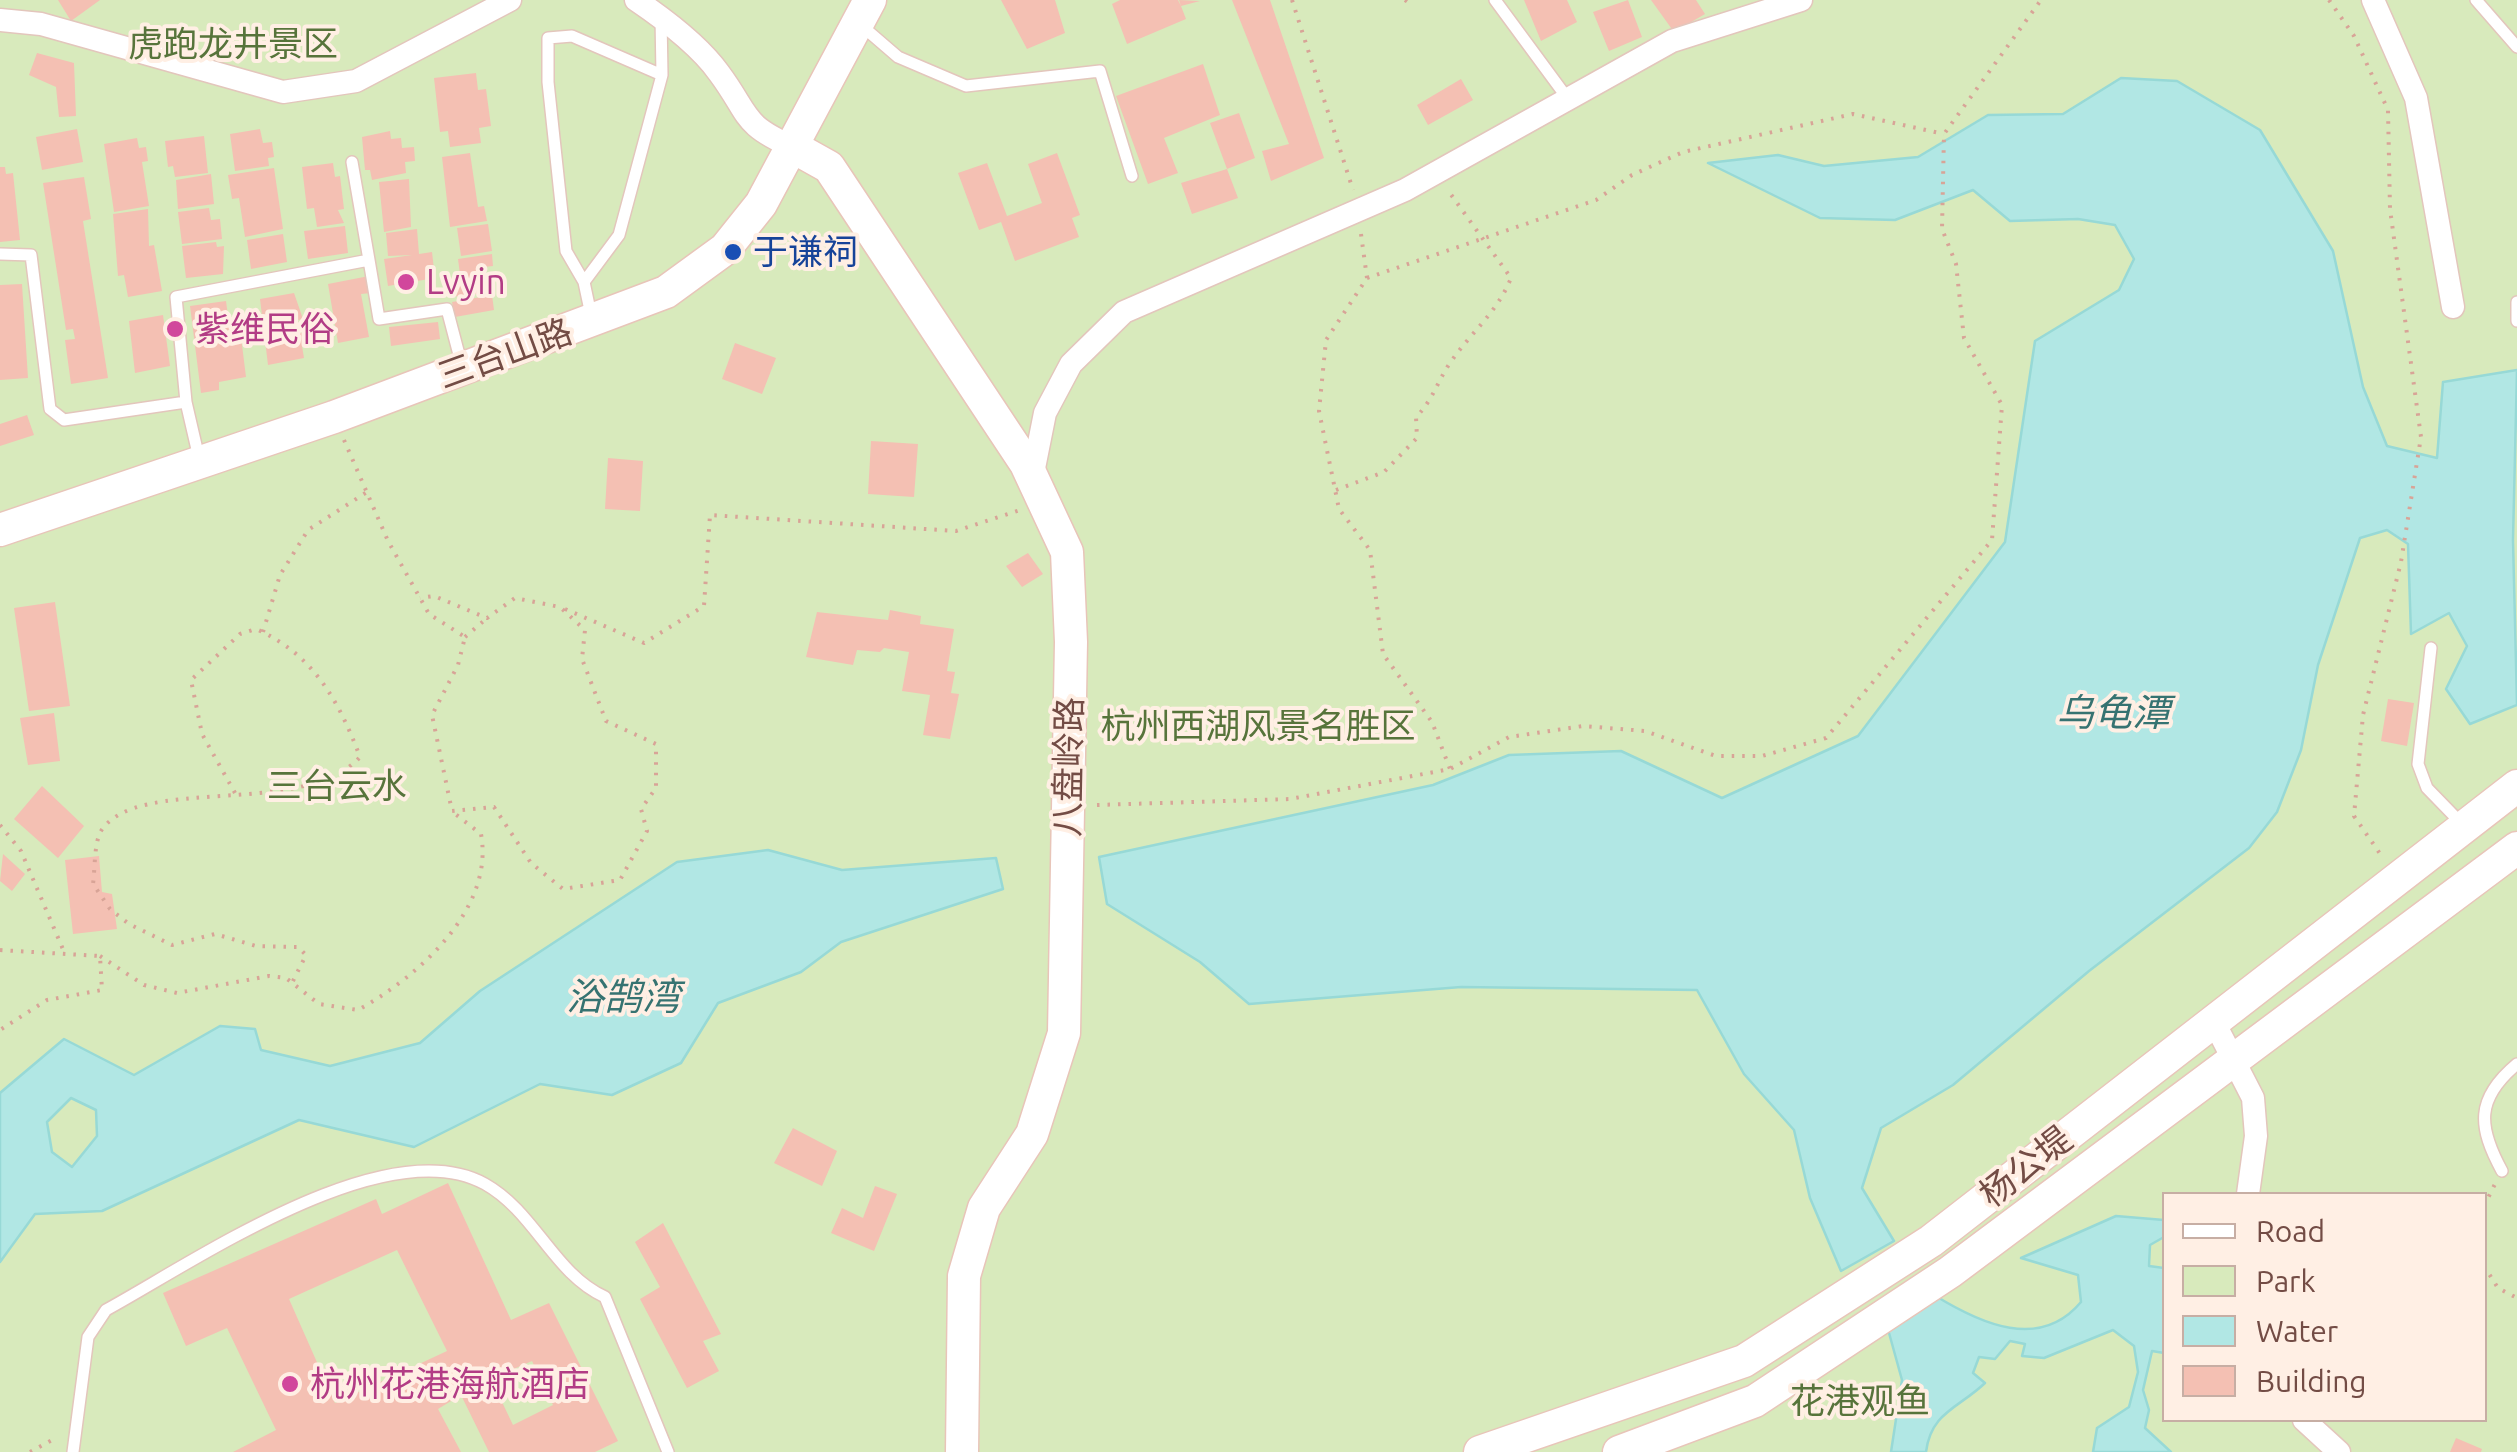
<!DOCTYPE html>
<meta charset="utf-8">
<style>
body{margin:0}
#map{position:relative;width:2517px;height:1452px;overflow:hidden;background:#fdeadd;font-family:Ubuntu,sans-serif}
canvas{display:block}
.legend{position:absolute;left:2162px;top:1192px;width:325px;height:230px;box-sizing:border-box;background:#ffefe4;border:2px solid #c7aea4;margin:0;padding:12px 18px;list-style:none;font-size:30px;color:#734c45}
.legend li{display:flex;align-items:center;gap:20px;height:50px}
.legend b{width:50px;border:2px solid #c7aea4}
</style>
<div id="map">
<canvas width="2517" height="1452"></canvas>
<ul class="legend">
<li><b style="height:12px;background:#fff"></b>Road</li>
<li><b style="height:28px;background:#d8eabc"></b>Park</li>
<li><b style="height:28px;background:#b1e7e4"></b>Water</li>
<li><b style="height:28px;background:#f4c0b3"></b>Building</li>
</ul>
</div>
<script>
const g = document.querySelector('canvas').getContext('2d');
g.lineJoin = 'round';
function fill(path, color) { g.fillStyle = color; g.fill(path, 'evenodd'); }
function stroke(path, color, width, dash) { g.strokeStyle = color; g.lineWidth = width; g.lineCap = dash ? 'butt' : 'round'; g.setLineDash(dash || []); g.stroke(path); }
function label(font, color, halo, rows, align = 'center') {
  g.font = font + ' Ubuntu,"Noto Sans SC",sans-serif'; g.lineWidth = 8; g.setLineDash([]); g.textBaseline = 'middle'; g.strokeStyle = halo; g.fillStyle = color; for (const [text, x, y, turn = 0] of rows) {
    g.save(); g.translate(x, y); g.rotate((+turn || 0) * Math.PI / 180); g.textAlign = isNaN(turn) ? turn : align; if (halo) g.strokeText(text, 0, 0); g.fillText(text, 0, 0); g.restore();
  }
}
fill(new Path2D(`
 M0,0H2517V1452H0ZM2164,1194H2484V1420H2164Z`), '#d8eabc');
const water = new Path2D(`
 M2121,78L2177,81L2260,130L2333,251L2363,387L2387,446L2437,458L2443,382L2517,370L2513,540L2517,705L2470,724L2446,689L2467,646L2449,613L2411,634L2408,544L2387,530L2360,538L2318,665L2301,750L2277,812L2249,848L2089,971L1953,1085L1881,1128L1862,1188L1894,1241L1841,1271L1810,1198L1794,1130L1744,1074L1697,990L1461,987L1249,1004L1200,962L1107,904L1099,857L1433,785L1509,755L1621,751L1722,798L1858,736L2005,542L2035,341L2119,290L2134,259L2115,225L2078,219L2010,221L1973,190L1895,220L1820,218L1708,163L1778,155L1824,166L1918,157L1988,115L2063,114Z
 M768,850L842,870L996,858L1003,889L841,942L801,972L718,1003L681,1063L612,1095L540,1084L414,1147L299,1120L102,1211L35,1214L0,1262V1093L64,1039L134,1075L220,1026L255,1029L261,1050L330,1066L420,1043L480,991L677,862ZM71,1098L96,1110L97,1136L72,1167L52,1152L47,1122Z
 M2116,1216L2164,1220V1237L2150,1245L2149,1266L2164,1268V1353L2152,1351L2143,1390L2149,1410L2145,1428L2171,1452H2093L2097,1428L2129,1407L2138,1372L2134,1346L2113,1330L2044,1358L2022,1356L2025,1344L2010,1341L1995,1359L1979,1357L1973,1373L1985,1383C1959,1408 1931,1412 1926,1452H1891L1902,1380L1886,1322L1934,1295C1981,1324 2040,1351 2081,1302L2078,1275L2021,1258Z`);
fill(water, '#b1e7e4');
stroke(water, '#97d9d6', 2.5);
fill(new Path2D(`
 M58,0H100L71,21Z
 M1001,0H1055L1065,33L1027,49Z
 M1120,0H1178L1181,6L1179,0L1200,1L1181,6L1186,19L1127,44L1112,4Z
 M1232,0H1270L1324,158L1271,181L1262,151L1289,144Z
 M1524,0H1567L1577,22L1541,41Z
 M1628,0L1642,37L1609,51L1593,12Z
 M1651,0H1696L1705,14L1674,32Z
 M37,53L74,63L76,116L59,117L56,87L29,75Z
 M1203,64L1220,115L1164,138L1178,173L1148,184L1116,96Z
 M476,73L478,90L486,89L491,126L479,128L481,143L450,147L448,131L440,132L434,78Z
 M1461,79L1473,100L1428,125L1417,105Z
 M1239,113L1255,158L1227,169L1238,198L1192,214L1181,183L1227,169L1210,123Z
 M77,129L83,162L42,170L36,137Z
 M260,129L263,143L272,142L274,157L268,158L269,166L235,171L230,134Z
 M390,131L391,139L401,138L402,148L414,147L415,161L405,162L406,173L372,180L370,170H365L362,137Z
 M204,136L208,173L175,177L173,166L168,167L165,141Z
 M137,138L139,148L146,147L148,161L142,162L149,206L114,212L104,144Z
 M470,153L478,207L484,206L487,221L450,227L442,157Z
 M1057,153L1080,215L1072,218L1079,237L1015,261L1001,222L979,230L958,173L987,163L1007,216L1042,203L1028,164Z
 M333,163L335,177L340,176L344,209L338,210L344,223L317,227L314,208L307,209L302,167Z
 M0,167H5L6,174L13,173L20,240L0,242Z
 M274,168L283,229L245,237L239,198L232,199L228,175Z
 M211,174L214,204L178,209L176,180Z
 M84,177L91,219L83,221L108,378L71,384L65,340L75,339L73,329L66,330L43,183Z
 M409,179L411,227L384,232L379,182Z
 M209,208L211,220L220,219L222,239L182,244L178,212Z
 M148,209L149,246L154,245L162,291L128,297L124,275L118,276L113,214Z
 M488,224L492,251L461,256L457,228Z
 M345,226L348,253L308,259L304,231Z
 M417,229L419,254L432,252L435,278L388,286L384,259L412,255L388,256L386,233Z
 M283,234L287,262L251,269L247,240Z
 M216,242L217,247L224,246L223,274L186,278L182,246Z
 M492,254L493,266L476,268L477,278L492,276L493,292L451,297L450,284L461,282L458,259Z
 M369,276L371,293L361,294L369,337L338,343L328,284Z
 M22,284L28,378L0,380V285Z
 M294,293L303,319L298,320L300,333L305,332L307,345L302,346L304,358L268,365L260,299Z
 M492,295L494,310L455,317L452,302Z
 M226,301L231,338L241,337L246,377L219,382V390L201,393L190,306Z
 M163,315L170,366L135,373L129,321Z
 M438,322L440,339L391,346L389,327Z
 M735,343L776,358L762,394L722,379Z
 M27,415L34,435L0,446V424Z
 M871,441L918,444L914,497L868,494Z
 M608,458L643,461L640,511L605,509Z
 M1028,553L1043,574L1022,587L1006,566Z
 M55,602L70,706L29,711L14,608Z
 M890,610L921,616L920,624L954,629L947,671L955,672L951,693L959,694L950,739L923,735L930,695L902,691L909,652L884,648L880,652L857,650L853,665L806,657L817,612L888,620Z
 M2388,699L2414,703L2407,746L2381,741Z
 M54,713L60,761L28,765L20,718Z
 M42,786L84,826L58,858L14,819Z
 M3,854L25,874L12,891L0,881Z
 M99,856L102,892L112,894L117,929L73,934L65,860Z
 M793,1128L837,1151L822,1186L774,1163Z
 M448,1183L511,1320L549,1303L618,1441L595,1452H489L461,1395L438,1409L461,1452H233L276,1430L227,1328L186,1346L163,1293L376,1199L382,1214ZM397,1250L447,1351L335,1403L289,1299ZM532,1361L553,1405L513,1425L491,1379Z
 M875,1186L897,1194L874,1251L831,1233L842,1208L863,1218Z
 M663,1223L721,1334L703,1341L719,1371L687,1388L640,1299L660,1287L635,1242Z
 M2456,1438L2482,1449L2481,1452H2450Z`), '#f4c0b3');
const lane = new Path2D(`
 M1495,0L1568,99
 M2476,0L2517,47
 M862,26L898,57L966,86L1100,71L1132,176
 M352,162L369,260
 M0,254L31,255L50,409L64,420L186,402L199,458
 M584,282L566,251L548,82V38L572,36L662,75
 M2517,302V321
 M591,315L584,282L619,235L662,75L661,17
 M186,402L176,297L369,260L379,319L447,309L462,366
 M2431,648L2418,764L2427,788L2461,823
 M2502,1171C2478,1127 2475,1099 2517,1064
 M73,1452L88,1337L106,1310C194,1262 386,1129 485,1184C535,1212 554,1274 605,1297L668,1452`);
const street = new Path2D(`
 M636,0C664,19 699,45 719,73C751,116 740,124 795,148
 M2373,0L2416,98L2453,307
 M0,20L41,24L283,92L356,81L510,0
 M1032,478L1045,413L1071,364L1124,312L1405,190L1672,41L1801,0
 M2214,1022L2253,1098L2256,1136L2248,1194
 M2304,1420L2339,1452`);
const secondary = new Path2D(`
 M795,148L829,167L1026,464L1067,552L1071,642L1064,1033L1032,1134L984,1208L964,1276L962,1452
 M0,530L334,417L666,292L725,249L761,204L870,0
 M1480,1452L1744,1361L1931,1241L2517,786
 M1619,1452L1755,1401L1950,1272L2517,848`);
stroke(lane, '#e3c6bc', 14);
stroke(street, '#e3c6bc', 25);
stroke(secondary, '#e8c5b9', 35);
stroke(new Path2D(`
 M1292,0L1353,190
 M1405,0L1412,5
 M2329,0L2354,36L2388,110L2390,209L2421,437L2401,562L2363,715L2354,816L2383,858
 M1361,234L1367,278L1326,340L1319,411L1339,509L1370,550L1383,654L1432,722L1450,769
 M1367,278L1596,200L1632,175L1683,152L1853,114L1944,134
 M344,440L388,541L429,614L465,637L458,665L432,715L452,811L494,807L531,863L563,889L620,880L647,831L641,809L656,788V744L606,721L582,659L585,630L560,607L515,598L487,618L434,596L420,598
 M1336,490L1384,472L1417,438L1416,417C1433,400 1437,382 1450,363C1471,332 1497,313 1511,278L1447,189
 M565,609L644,643L704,606L710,515L956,531L1020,510
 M263,632L280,575L308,530L367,492
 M465,637L487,618
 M235,793L202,734L191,680L240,634L256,629C313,654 339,701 360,757C304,819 137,774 101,831C94,843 95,870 93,884L110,909L129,924L172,945L215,934L256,946L298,947L306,955L292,983
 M1097,805L1290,799L1450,769L1509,737L1583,726L1645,731L1716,756H1762L1826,738L1992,540L2002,405L1964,338L1956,264L1942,229L1944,134L2041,0
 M0,825L21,851L65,954
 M0,950L100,956L102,990L47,1000L0,1030
 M100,956L144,985L177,993L269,976L286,978L319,1004L358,1010C416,978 495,910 481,834L454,813
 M2484,1206L2495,1184
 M2484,1266L2498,1288L2517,1298
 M30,1452L56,1438`), '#d8a497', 4, [2.5, 8]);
stroke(lane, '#fff', 11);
stroke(street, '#fff', 22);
stroke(secondary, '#fff', 32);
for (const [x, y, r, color] of [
 [733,252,10,"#1a4fb4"],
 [406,282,10,"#d1479c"],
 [175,329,10,"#d1479c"],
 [290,1384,10,"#d1479c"]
]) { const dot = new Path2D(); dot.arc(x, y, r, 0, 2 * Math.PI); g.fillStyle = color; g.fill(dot); stroke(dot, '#ffefe4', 4); }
label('35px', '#57743b', '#ffefe4', [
 ["虎跑龙井景区",233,44],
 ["杭州西湖风景名胜区",1258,726],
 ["三台云水",337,786],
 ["花港观鱼",1860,1401]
]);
label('35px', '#164399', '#ffefe4', [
 ["于谦祠",753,252]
], 'left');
label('35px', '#b23c85', '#ffefe4', [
 ["Lvyin",426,282],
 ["紫维民俗",195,329],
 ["杭州花港海航酒店",310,1384]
], 'left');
label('35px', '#734c45', '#ffefe4', [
 ["三台山路",505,354,-20],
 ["八盘岭路",1069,767,-89],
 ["杨公堤",2026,1167,-38]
]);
label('italic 38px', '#367371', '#ffefe4', [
 ["乌龟潭",2113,713],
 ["浴鹄湾",623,997]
]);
</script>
